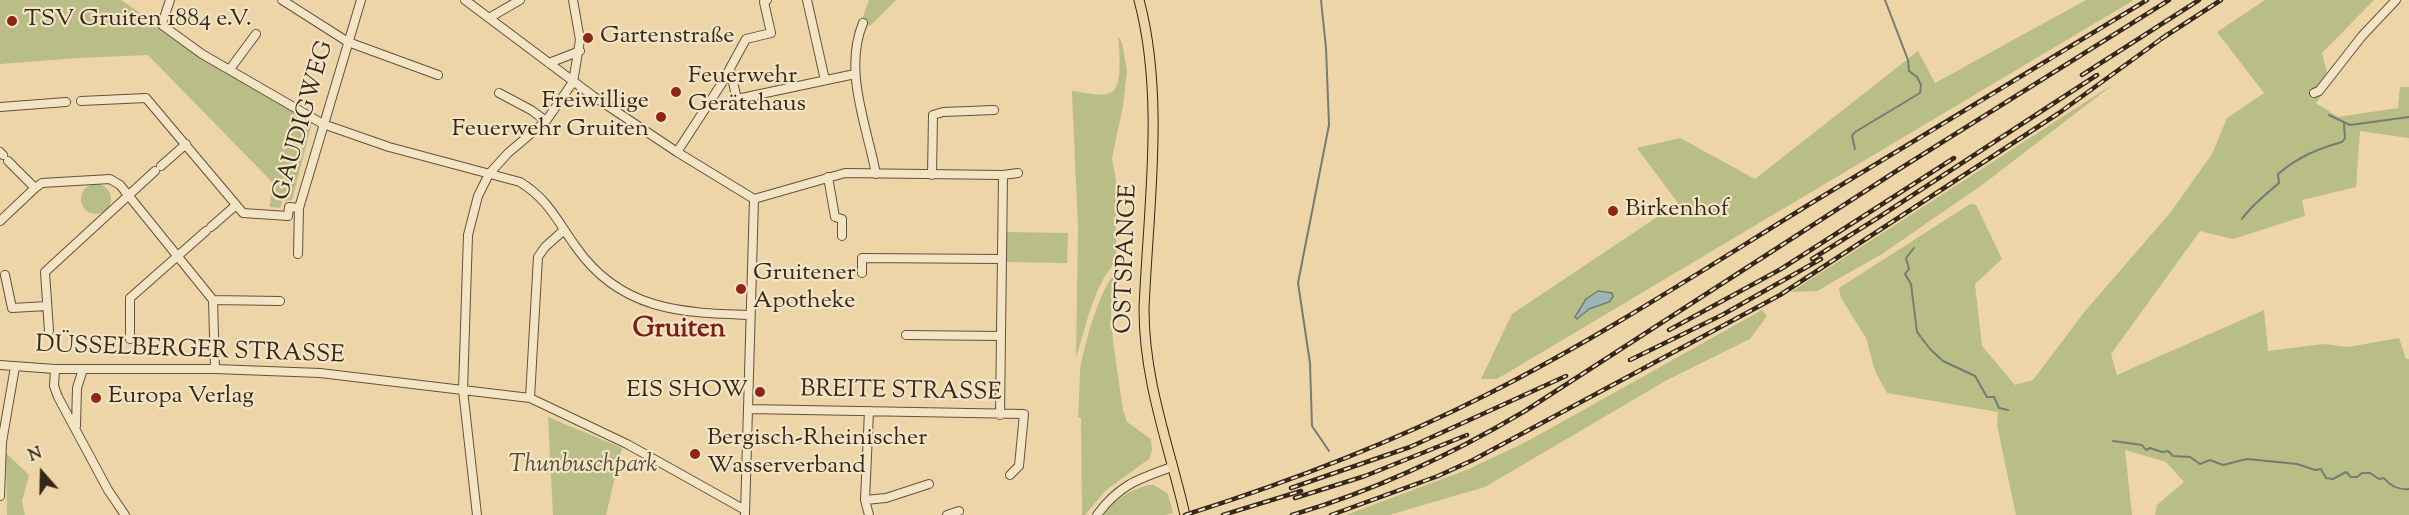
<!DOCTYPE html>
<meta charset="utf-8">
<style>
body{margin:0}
#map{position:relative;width:2409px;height:515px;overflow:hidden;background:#edd5a7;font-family:"Sorts Mill Goudy",serif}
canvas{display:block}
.north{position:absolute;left:12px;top:443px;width:60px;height:60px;-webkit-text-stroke:4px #f3e4c6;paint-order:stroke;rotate:340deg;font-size:16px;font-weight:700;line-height:24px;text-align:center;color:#352719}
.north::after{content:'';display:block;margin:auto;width:21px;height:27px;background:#352719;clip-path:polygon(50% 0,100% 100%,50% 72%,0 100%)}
</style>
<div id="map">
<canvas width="2409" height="515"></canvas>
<div class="north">N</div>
</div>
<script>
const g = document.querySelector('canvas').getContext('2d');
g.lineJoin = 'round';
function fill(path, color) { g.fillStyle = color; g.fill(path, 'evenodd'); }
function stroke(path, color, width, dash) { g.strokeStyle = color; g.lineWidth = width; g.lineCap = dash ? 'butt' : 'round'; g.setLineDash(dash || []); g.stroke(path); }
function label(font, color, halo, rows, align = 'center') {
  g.font = font + ' "Sorts Mill Goudy",serif'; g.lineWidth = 4.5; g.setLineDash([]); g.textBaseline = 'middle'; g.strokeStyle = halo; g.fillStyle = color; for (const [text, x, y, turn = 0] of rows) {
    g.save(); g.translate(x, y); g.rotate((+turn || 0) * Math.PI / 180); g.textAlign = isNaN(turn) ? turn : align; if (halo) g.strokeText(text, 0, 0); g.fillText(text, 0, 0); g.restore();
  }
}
fill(new Path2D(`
 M0,0H121L162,28L313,119L292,200L282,201L280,208L270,207L272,182L148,55L78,58L0,64Z
 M869,0H896L870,26L861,22Z
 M2086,0H2134L1497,379H1481L1512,314L1678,203L1637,148L1680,138L1755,179L1918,51L1935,83Z
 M2265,0H2374L2322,53L2330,84L2316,103L2338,117L2398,108L2400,87H2409V138L2360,131L2356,187L2302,200L2305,216L2233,239L2200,231L2111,354L2117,375L2264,310L2268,351L2323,344L2348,347L2399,338L2406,359H2409V515H2155L2157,505L2184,482L2166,462L2125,450L2132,515H2016L1997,425L1998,412L1887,393L1875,371L1866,338L1841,298L1839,288L1970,204L1976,205L2002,259L1975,284L1982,346L2015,385L2033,380L2086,310L2170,213L2212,154L2227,118L2264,93L2217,32Z
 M1118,36L1122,43L1127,71L1123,106L1112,158L1116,180V262C1094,283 1086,328 1076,357L1078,229L1072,91C1083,92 1099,97 1110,93C1124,88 1119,49 1118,36Z
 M2115,83L1982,185L1882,254L1817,291L1791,292Z
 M81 199a15 15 0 1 1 30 0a15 15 0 1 1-30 0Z
 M1006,232L1068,233L1067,263L1006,262Z
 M1115,274L1111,314L1113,341L1123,410L1127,422L1151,439L1152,450L1149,459L1106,490L1085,515H1082L1081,418L1078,417C1079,402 1079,388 1080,374C1081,354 1101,285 1115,274Z
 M1762,310L1767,316L1750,339L1667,380L1485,487L1389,515H1346L1469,469L1526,442Z
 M548,417L622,448L606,515H553Z
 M6,453L29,475L22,501L25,515H7Z
 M1148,485H1154L1168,494L1173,513L1165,515H1104C1117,498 1128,491 1148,485Z`), '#b9bd86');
const water = new Path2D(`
 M1598,291L1612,293L1613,297L1609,302L1589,309L1577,319L1575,317L1586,299Z`);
fill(water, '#9eb6b3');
stroke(water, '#747d75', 1.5);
stroke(new Path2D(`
 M1321,0L1326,48L1329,125L1298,283L1310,363L1312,426L1329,451
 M2329,115L2350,125L2409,117
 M1855,149L1852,136L1855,132L1920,93L1921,85L1917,77L1909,71L1908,60L1885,0
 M2242,219C2251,206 2266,194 2279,183L2278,174C2298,157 2317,149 2342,142L2345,138L2344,123
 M1914,248L1906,258L1909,269L1905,274L1911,284L1917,332L1930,349L1943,361L1975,376L1987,397H1994L1999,408L2008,410
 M2113,441L2142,445L2146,450L2150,448L2162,452L2168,451L2173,456L2190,457L2200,464L2210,460L2223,465L2247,459L2297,464L2315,470L2321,469L2326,478L2333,479L2346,472L2351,477H2357L2362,473H2370L2379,479L2384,478C2390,486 2398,490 2409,489`), '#747d75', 2);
const minor = new Path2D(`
 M282,0L348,42L438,75
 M465,0L593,96L677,152L754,199L745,514
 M807,0L825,80
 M489,18L520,0
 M163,21L170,0
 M863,23C843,71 867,126 876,174
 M162,25L202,54L323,124L389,147L520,182C549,200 557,221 576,247C620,310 680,313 750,315
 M549,63L580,51
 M230,69L256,34
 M730,70L737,99L855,74
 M499,93L531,110L546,121
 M2314,93L2319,91L2362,36L2396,0
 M81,101L146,98L243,213L288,216L289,207L299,208
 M0,107L66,102
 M0,152L3,155
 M677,152L722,83L746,39L771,33L764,2L767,0
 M8,161L35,188
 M161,166L186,144
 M932,175L933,115L943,112L994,110
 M828,177L835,217L842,219V236
 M754,199L845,173L1003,175L1018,173
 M0,221L35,188L42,183L110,179L120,185L213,300L215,369
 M211,227L235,206
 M298,254L299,208L361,0
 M862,273V258L1002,259
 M5,275L12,308L47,306
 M213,300L280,301
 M49,331L45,272L155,171
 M906,335L1001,336
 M130,339V298L206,231
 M0,365L55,369H215L320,373L530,398L627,444L745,510
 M55,369L54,386L58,397L108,490L125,515
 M530,398L538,257L545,247L564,230
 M748,409L1024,414L1019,466L1010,475
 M869,411L865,500L869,515
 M1000,415L1003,175
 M76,426L77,388L83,369
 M0,496L2,442L15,367
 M865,500L886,498L929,484
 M477,515L463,390L468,235L478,196L489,174L508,153L546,121L573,82L580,40L573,0
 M947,515L959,511
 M1097,515C1119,485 1138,479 1172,467`);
const major = new Path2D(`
 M1139,0C1165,97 1148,209 1144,309C1144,382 1169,445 1185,515`);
stroke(minor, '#63523c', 10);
stroke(major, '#352719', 11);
stroke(minor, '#f3e4c6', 8);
stroke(major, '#edd5a7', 9);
const rail = new Path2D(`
 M2161,39L2221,0
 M2082,75L2199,0
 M1812,259L1876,219L2097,75
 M1669,330L1781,269L1954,158
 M1630,360L1722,315L1821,259
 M1291,488L1410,447L1566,376
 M1295,498L1365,476L1467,435
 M1185,515C1289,482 1389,444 1486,395C1601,337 1709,266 1818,199C1928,133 2038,67 2147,0
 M1223,515L1301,491
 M1292,515C1374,491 1451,455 1525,411L1901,168L2169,0
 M1331,515L1438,476L1473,460L1780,295L2059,113L2168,34`);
stroke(rail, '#352719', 4.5);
stroke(rail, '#f3e4c6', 2, [7]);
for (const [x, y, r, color] of [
 [12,21,6,"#8f2418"],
 [588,38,6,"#8f2418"],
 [676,92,6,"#8f2418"],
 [661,117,6,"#8f2418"],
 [1613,211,6,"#8f2418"],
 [741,289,6,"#8f2418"],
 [760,392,6,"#8f2418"],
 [96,398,6,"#8f2418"],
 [695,454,6,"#8f2418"]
]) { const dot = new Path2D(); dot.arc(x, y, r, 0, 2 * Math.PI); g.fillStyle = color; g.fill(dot); stroke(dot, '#f3e4c6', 2); }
label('24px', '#352719', '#f3e4c6', [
 ["TSV Gruiten 1884 e.V.",24,21],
 ["Gartenstraße",600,38],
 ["Feuerwehr",688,78],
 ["Gerätehaus",688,106],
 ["Freiwillige",649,103,"right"],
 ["Feuerwehr Gruiten",649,131,"right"],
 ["Birkenhof",1625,211],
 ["Gruitener",753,275],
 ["Apotheke",753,303],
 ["EIS SHOW",748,392,"right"],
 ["Europa Verlag",108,398],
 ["Bergisch-Rheinischer",707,440],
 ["Wasserverband",707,468]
], 'left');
label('24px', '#352719', '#f3e4c6', [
 ["GAUDIGWEG",305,121,-74],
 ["OSTSPANGE",1128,259,-88],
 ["DÜSSELBERGER STRASSE",190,352,2],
 ["BREITE STRASSE",901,393,1]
]);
label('italic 24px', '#564c34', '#f3e4c6', [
 ["Thunbuschpark",583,467]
]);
label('bold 27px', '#7a1f14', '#f3e4c6', [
 ["Gruiten",679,331]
]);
</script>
